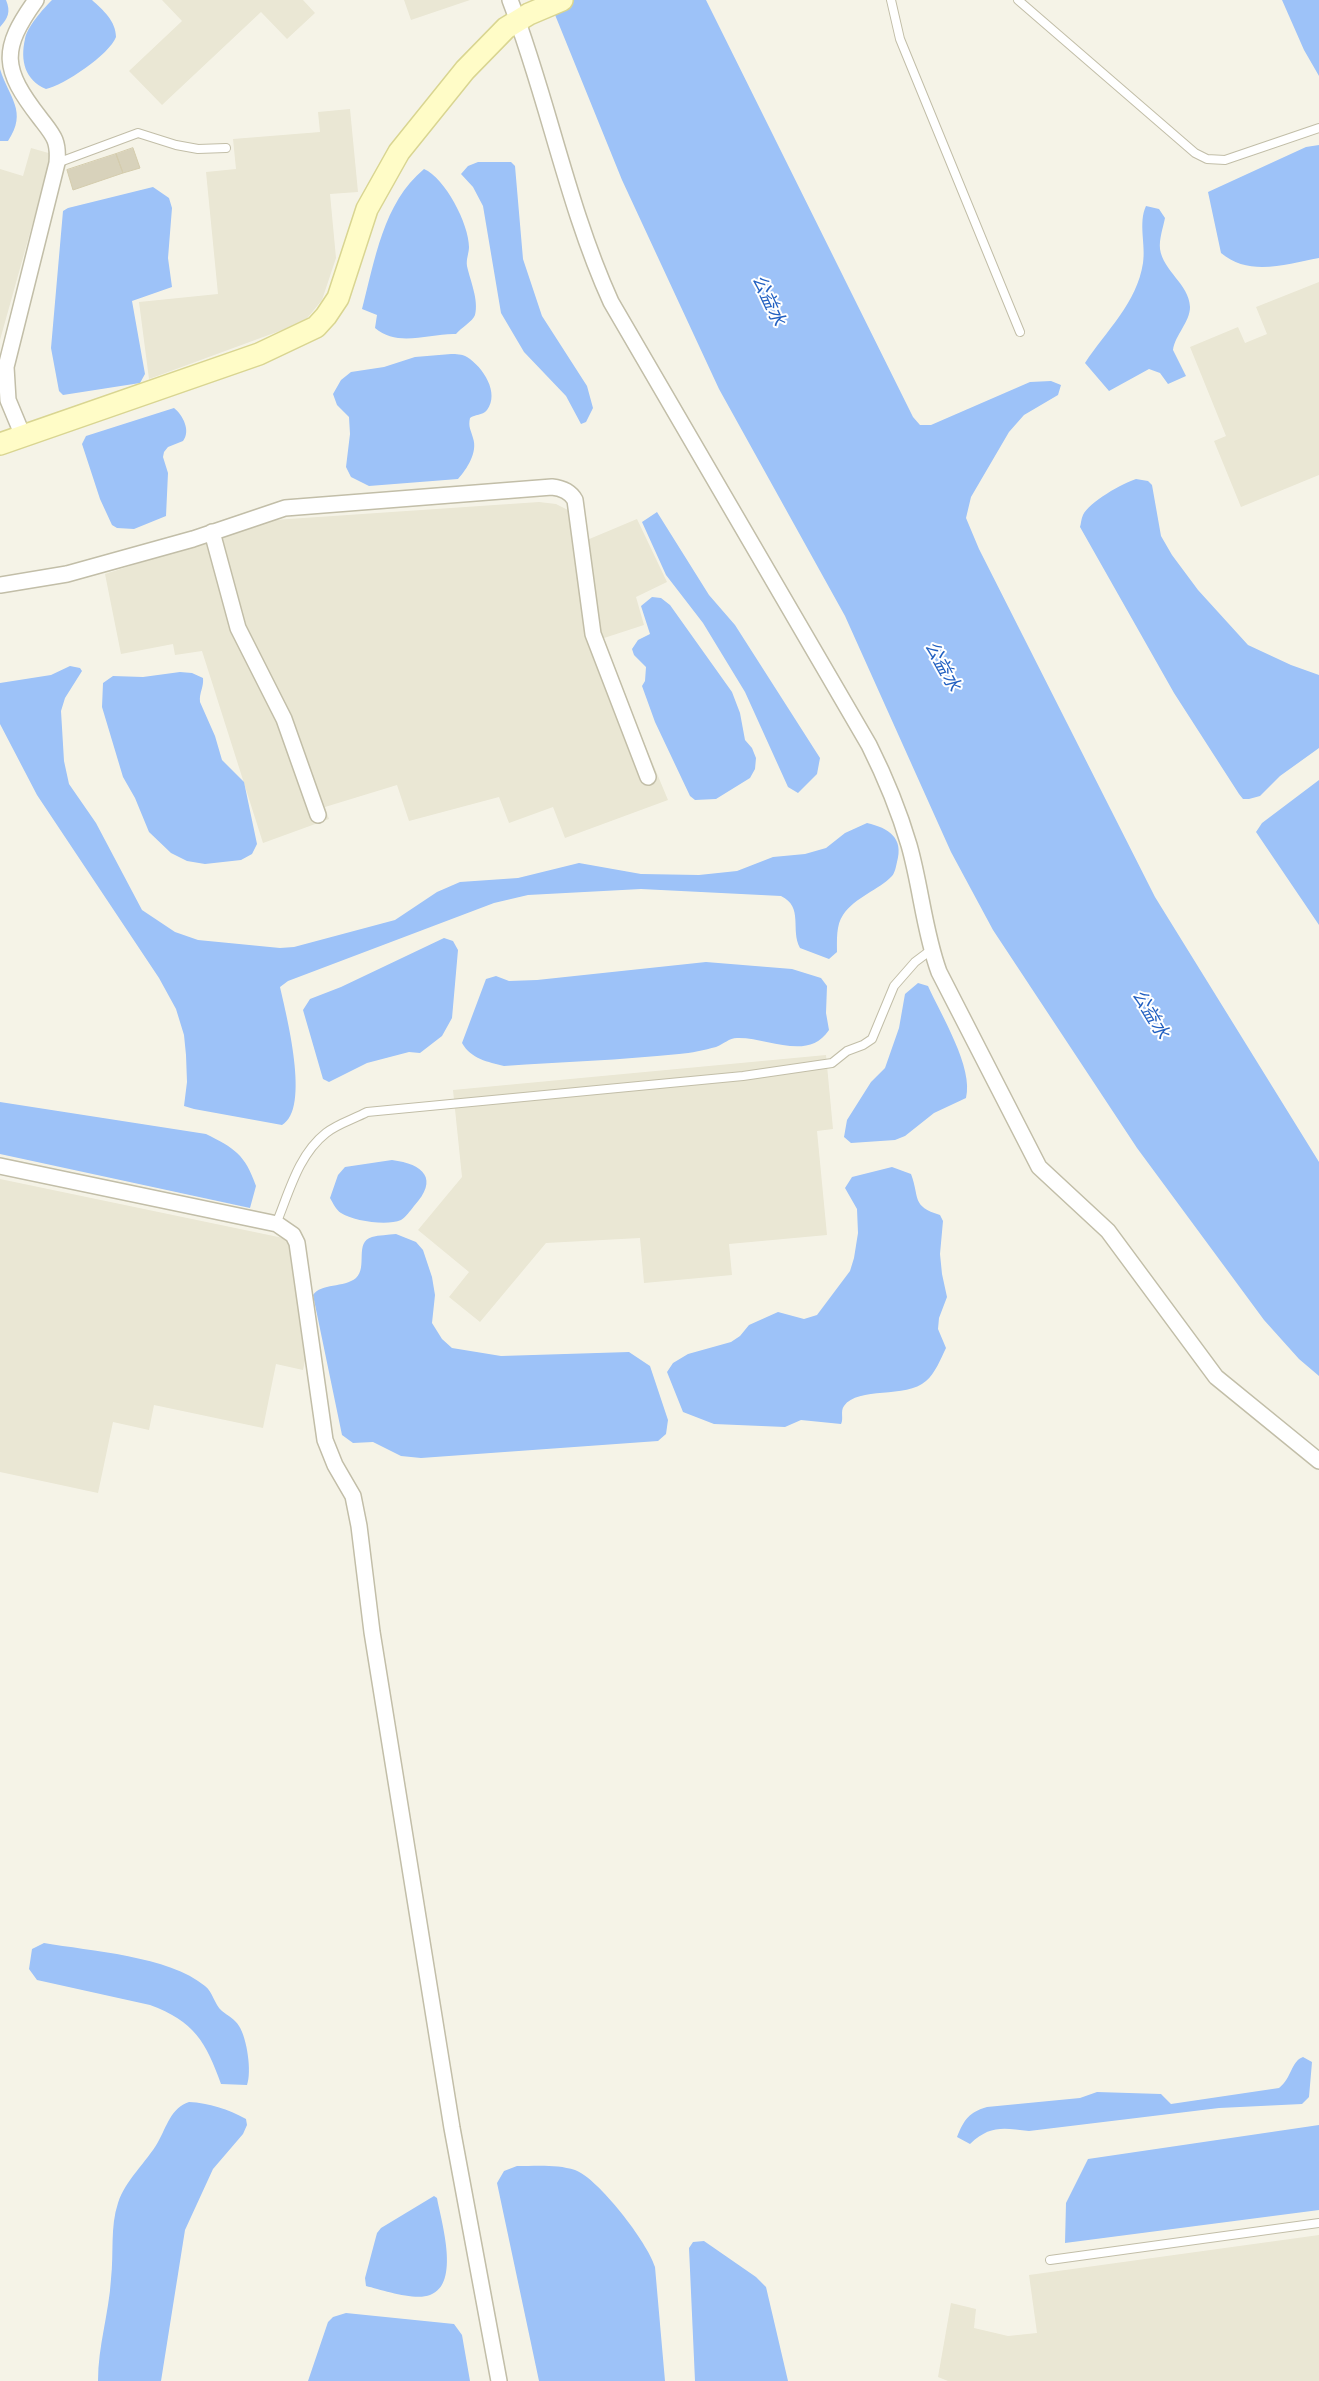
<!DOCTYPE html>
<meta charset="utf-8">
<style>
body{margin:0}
canvas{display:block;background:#f5f3e7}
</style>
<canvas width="1319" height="2381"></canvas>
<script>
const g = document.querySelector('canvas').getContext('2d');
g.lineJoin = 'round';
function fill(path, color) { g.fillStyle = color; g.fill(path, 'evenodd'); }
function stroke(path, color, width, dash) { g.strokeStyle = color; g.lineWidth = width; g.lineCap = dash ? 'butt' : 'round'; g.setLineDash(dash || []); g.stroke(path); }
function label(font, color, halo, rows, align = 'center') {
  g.font = font + ' "Source Sans 3","Noto Sans SC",sans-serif'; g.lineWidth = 4; g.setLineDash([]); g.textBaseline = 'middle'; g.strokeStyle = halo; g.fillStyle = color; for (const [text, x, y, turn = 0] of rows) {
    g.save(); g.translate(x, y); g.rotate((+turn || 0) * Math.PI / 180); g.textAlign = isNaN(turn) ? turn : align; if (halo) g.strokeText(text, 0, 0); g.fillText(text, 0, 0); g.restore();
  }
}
fill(new Path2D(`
 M162,0H303L315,13L287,39L261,12L162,105L129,71L182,21Z
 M404,0H470L411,20Z
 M350,109L358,192L330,194L336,258L322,300L304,322L149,379L139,302L218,294L206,172L236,169L233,139L320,132L318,112Z
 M31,148L52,154L0,340V169L23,176Z
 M1319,282V475L1241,507L1214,441L1226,436L1190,347L1238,327L1245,343L1267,334L1256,307Z
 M539,502L556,504L570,511L575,545L637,519L667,582L636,597L644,625L601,639L668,800L565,838L553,807L509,823L499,797L409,821L397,785L325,807L329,819L263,843L202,651L175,655L173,644L121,654L105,574L274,520Z
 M826,1055L833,1129L817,1131L827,1235L729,1244L732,1275L644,1283L640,1238L546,1243L480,1322L449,1297L469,1272L418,1230L462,1177L453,1090Z
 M0,1179L288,1239L306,1356L303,1370L276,1364L263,1428L154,1405L149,1430L113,1422L98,1493L0,1472Z
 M1319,2235V2381H948L938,2377L951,2303L976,2309L974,2328L1008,2336L1037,2333L1029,2275Z`), '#eae7d4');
fill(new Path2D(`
 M0,0H6C11,12 8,18 0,27Z
 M52,0H92C103,10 116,21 116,37C110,54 63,86 46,89C25,80 20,61 25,39C27,27 43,9 52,0Z
 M549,0H706L913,417L920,425H931L1030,382L1051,381L1061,385L1058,395L1024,415L1009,432L971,497L966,518L979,549L1155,897L1319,1162V1376L1299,1359L1264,1320L1137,1148L993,930L951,852L845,616L719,389L622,180Z
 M1282,0H1319V76L1304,50Z
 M0,69C9,98 28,111 8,141H0Z
 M1319,145V258C1287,264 1249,277 1221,253L1208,192L1306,147Z
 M478,162H511L515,166L523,259L542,316L587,386L593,408L586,422L581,424L566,396L524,352L501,313L483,206L473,187L461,174L468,166Z
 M424,169C445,178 469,224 469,247C469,253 466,259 467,266C470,280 479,300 475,315C473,321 461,328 456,334C430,333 398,348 375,328L377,315L362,309C375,260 383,203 424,169Z
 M153,187L169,198L172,208L168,258L172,287L132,301L145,374L140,383L63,395L59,391L51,348L63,211L68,208Z
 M1146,206L1159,209L1165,218C1163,228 1159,239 1160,249C1163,271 1189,284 1190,307C1190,322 1175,335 1173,350L1186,376L1168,384L1160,373L1149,369L1109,391L1085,363C1106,331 1137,303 1143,263C1146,245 1138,223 1146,206Z
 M451,354C456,354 462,354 467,357C483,367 500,393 487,410C482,416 475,414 470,418C468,427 471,430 473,438C478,452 467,469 458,479L369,486L351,477L346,467L350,434L349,417L337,405L333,394L341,380L351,372L384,367L415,357Z
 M174,408C183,415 191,431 183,441L168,447L164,452L163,457L168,473L166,516L134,529L117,528L112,525L100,499L82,444L86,436Z
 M1136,479L1148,481L1152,485L1161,536L1172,555L1198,590L1248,645L1291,665L1319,675V748L1280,776L1260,796L1249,799H1243L1239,794L1174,693L1080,527C1081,524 1081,519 1083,515C1089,502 1123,483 1136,479Z
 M657,512L709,595L735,625L820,758L817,774L798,793L788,787L745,692L703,623L666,575L642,522Z
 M652,597L661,598L670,605L732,692L740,713L745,740L752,748L756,758L755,769L750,778L716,799L695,800L690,796L655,722L642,686L645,681L646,667L634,655L632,649L638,640L650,634L641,606Z
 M70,666L80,668L82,671L65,698L61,711L64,761L69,784L96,823L142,910L175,932L198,940L280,948L294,947L395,920L437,892L460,882L518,878L579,863L641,874L699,875L737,871L773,857L805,854L826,848L845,833L867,823C889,828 904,838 897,862C896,866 895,873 892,876C879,890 855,897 843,915C836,925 837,940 837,952L829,959L800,948C790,930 804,907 781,896L641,889L528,895L494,903L288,981L280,987C286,1014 311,1109 282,1125L194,1109L184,1106L187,1082L186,1055L184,1035L176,1009L159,978L37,795L0,724V683L51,675Z
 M180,672L192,673L203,678C204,687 199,693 200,702L215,736L222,760L244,782L257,844L252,854L241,860L205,864L187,861L171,853L149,832L135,798L123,777L102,707L103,683L113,676L143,677Z
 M1319,780V925L1256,832L1262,823Z
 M444,938L453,941L458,950L452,1018L442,1036L420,1053L409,1052L367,1063L329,1082L323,1079L303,1010L310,999L341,987Z
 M706,962L792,969L821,978L827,986L826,1013L829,1030C808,1062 768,1037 737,1038C729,1038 724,1044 716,1047C705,1050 691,1053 679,1054C621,1060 562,1062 504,1066C488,1062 471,1059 462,1043L486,979L496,976L509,981L537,980Z
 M918,983L928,986C941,1015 974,1068 966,1098L934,1113L905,1136L895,1140L851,1143L844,1137L847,1120L871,1082L885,1068L899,1028L905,994Z
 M0,1102L206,1134C234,1148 245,1154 256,1186L250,1208L0,1154Z
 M392,1160C424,1164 439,1179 414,1206C410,1211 406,1217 401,1220C387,1226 353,1221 341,1213C336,1210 333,1203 330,1198L338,1175L345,1167Z
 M892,1167L911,1174C920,1198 911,1206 940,1215L943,1221L940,1254L942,1274L947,1297L939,1318L938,1329L946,1348C941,1358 935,1374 926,1381C906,1399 858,1386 844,1406C840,1411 844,1419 841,1424L801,1420L785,1427L714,1424L683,1412L667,1372L673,1363L688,1354L731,1342L740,1336L749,1325L778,1312L804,1319L817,1315L850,1271L854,1258L858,1233L857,1209L845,1188L852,1177Z
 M396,1234L416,1242L423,1250L432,1277L435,1295L432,1323L442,1339L452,1348L501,1356L629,1352L650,1366L668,1420L666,1434L658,1441L421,1458L401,1456L373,1442L353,1443L342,1435L313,1295C321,1283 344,1288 356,1278C368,1267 354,1242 372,1237C379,1235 388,1235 396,1234Z
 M44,1943C90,1951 169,1956 205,1986C213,1992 214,2004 222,2011C228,2016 235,2019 239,2026C247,2038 252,2072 247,2085L221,2084C206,2042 194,2021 150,2005L37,1980L29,1969L32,1949Z
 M1303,2057L1312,2062L1309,2097L1302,2104L1219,2108L1029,2131C1003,2128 990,2125 970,2144L957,2137C964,2120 969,2112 987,2107L1080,2098L1097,2092L1161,2094L1171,2104L1279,2088C1292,2078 1291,2061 1303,2057Z
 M189,2102C209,2103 228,2109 246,2119L247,2125L243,2134L213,2169L185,2230L161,2381H98C98,2346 109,2313 111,2279C114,2253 110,2227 118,2203C126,2179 146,2163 158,2142C167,2126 171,2108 189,2102Z
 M1319,2125V2210L1065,2243L1066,2203L1088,2159Z
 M517,2166C535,2166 557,2164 575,2170C598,2178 648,2243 655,2267L665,2381H539L497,2183L504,2171Z
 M434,2196L437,2198C441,2221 461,2284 430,2295C415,2301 382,2290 366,2286L365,2278L377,2233L381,2228Z
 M704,2241L756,2277L766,2287L788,2381H695L689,2248L693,2242Z
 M346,2313L454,2324L462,2335L470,2381H308L328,2322L333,2317Z`), '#9dc2f8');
const building = new Path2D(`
 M133,148L140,168L123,173L116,154Z
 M116,154L123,173L73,190L67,170Z`);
fill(building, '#d8d2bb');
stroke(building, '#d4ccad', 1);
const lane = new Path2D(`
 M891,0L900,39L1020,332
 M1018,0L1195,153L1207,159L1225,160L1319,128
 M57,163L138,133L176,145L198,149L226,148
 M276,1224C289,1193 298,1155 326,1133C337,1124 354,1119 367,1112L743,1076L832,1063L847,1051L863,1045L872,1039L894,986L915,962L931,950
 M1050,2260L1319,2223`);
const street = new Path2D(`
 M510,0C548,99 567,205 611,302L869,745C885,777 899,811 909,845C921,887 924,931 939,972L1039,1167L1108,1231L1216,1377L1319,1461
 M23,436L8,400L6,367L57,163C59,140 53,135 40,118C2,69 0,50 36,0
 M212,532L238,628L284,719L318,815
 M0,585L67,574L193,539L285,508L552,487C561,488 570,491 575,500L593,634L648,777
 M0,1166L277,1224L293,1235L297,1243L325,1440L335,1465L353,1496L359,1526L372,1632L452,2128L499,2381`);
const secondary = new Path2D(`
 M0,444L259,354L316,327L326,316L338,298L367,209L399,152L465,70L506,28L529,14L562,0`);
stroke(lane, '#c2bea8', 10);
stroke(street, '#c2bea8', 18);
stroke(secondary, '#d9d591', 24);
stroke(lane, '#fff', 8);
stroke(street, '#fff', 15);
stroke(secondary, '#fffcc7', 21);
label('italic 18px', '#2260c1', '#fff', [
 ["公益水",767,301,65],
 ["公益水",941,667,61],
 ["公益水",1149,1015,59]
]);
</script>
